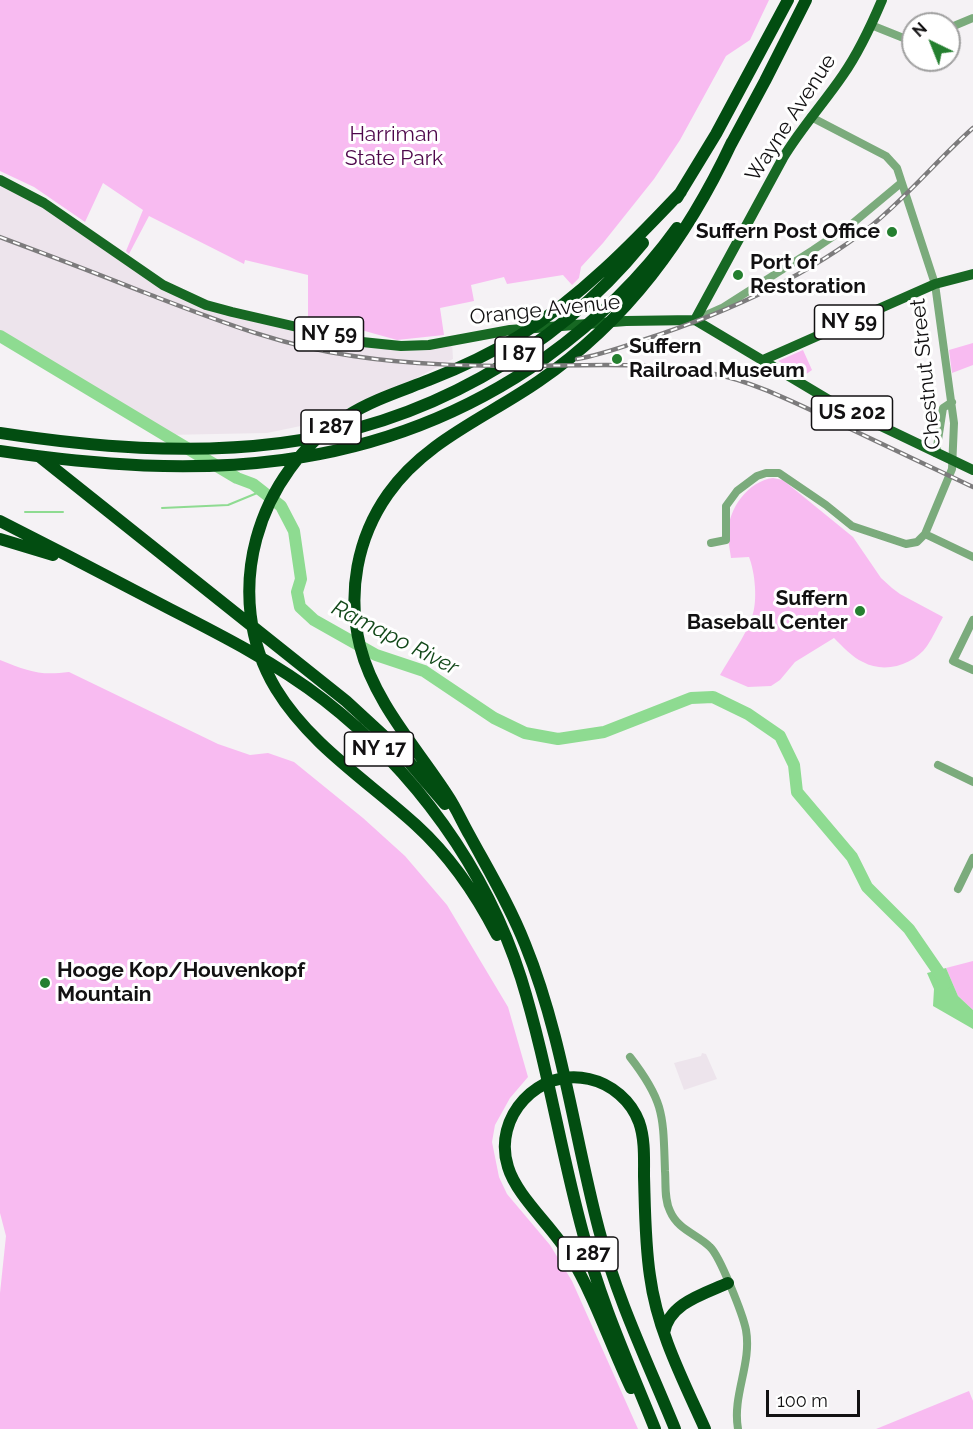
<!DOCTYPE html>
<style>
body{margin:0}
#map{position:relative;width:973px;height:1429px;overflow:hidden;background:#f5f2f5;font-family:Raleway,sans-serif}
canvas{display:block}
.north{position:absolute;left:901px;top:12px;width:60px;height:60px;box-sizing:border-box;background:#fff;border:2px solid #a0a0a0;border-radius:50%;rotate:317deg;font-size:16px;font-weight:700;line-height:24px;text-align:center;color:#121112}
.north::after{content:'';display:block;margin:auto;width:21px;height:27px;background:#247f2f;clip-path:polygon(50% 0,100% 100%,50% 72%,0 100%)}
.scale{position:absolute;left:766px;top:1390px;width:94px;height:27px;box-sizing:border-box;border:3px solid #121112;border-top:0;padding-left:8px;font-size:18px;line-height:21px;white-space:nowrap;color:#121112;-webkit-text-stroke:4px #fff;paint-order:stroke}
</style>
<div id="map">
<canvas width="973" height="1429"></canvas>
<div class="north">N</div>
<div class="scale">100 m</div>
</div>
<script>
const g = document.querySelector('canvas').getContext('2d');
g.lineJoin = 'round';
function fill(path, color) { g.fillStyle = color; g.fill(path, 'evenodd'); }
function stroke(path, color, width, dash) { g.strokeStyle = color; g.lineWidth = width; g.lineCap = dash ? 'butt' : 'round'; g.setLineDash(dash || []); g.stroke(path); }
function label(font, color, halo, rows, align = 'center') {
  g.font = font + ' Raleway,sans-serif'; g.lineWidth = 6; g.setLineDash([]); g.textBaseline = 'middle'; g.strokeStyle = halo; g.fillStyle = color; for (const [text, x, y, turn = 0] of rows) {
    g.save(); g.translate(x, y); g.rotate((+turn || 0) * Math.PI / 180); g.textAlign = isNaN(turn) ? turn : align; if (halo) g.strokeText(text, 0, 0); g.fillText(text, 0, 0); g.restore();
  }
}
fill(new Path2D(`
 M0,180L182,295L362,342L452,341L453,359L395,389L320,422L267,433L165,435L0,336Z
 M702,1053L706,1054L717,1079L684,1090L674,1063L701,1056Z`), '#ede4ec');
fill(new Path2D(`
 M0,0H769L750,40L726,56L680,140L654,179L603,243L581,267L579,278L572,285L563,275L507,284L504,277L471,285L474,301L440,308L444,335L397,340L347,326L345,330L308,322V275L245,260L244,264L149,216L129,254L126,251L143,210L103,183L85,222L34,187L0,171Z
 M973,343V365L952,373L949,350Z
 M803,350L812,370L805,375L778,361Z
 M773,478L783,480L853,537L881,578L892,588L900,594L943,617C938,626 933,637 927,646C914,665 884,674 863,662C852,657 843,647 834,638L795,662L780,680L771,686L748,687L720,675C730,657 745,637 752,617C758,601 755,572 749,557L731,558C730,550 728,542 728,534C728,509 748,481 773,478Z
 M0,660C28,671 39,676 69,672L218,744L250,755L268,753L294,762L363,818L405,856L447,905L508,1007L528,1077L510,1098L495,1125L492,1142L499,1177L507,1194L550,1245L572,1281L638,1429H0V1293L6,1236L0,1213Z
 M973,961V1010L958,996L946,968Z
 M969,1391L973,1401V1429H876Z`), '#f8bbf1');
fill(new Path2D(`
 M946,968L958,996L973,1010V1029L933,1006L934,989L927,973Z`), '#8edb91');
stroke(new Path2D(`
 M162,508L228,505L262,491
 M25,512H63`), '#8edb91', 2);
stroke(new Path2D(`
 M0,336L165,435L237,478L253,484L281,506L294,531L301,579L297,592L300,607L314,620L376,655L424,671L494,718L525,733L558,739L604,732L691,698L713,697L748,714L780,736L794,765L797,792L852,857L867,887L909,929L942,977L944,984`), '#8edb91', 12);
stroke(new Path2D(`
 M871,25L901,37L913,39
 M949,28L973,18
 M695,320L722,308L813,250L853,223L901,183
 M936,453L943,408L952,402
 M925,534L973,557
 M711,543L726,540V506L737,491L757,476L766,473H779L826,505L852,526L906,544L917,542L925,534L952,469L954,423L935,284L897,168L886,156L811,117
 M973,620L953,661L973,670
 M938,765L973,782
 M958,889L973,858
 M630,1057C665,1102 663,1116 665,1171C666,1184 664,1199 670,1211C678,1230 697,1234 710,1247C720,1256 743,1315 746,1330C752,1364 732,1395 738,1429`), '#7bab7c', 8);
stroke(new Path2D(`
 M0,180L44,203L163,285L206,305L232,312L362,342L401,346L429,345L510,330L626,321L695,320L839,406L973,470
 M695,320L783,158C801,128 824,103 843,75C859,52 871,26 882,0
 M763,360L935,284L973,274`), '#176823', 10);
stroke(new Path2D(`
 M729,148L765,81L806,0
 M677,198L716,134L788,0
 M0,433C93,447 187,455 281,443C421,426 554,352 643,243
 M0,451C196,480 376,477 545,358C595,322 641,278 677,228
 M40,457L346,701L397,748L445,804
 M0,521C57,550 113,579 170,609C223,636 276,663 324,700C414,770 486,868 521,978C547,1062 560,1149 583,1233C600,1301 629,1364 655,1429
 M0,539L53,555
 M497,935C476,894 450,856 416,825C368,781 310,745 276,689C220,596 256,472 347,416C372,400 401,391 429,380C460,368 490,354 519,336C581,296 631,245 681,192
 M664,1333C669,1303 704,1294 728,1283
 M631,1388C610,1344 595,1297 570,1256C553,1227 517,1197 508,1167C492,1117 539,1067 589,1079C612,1084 631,1101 639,1122C645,1139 644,1158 644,1176C645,1209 645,1243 650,1276C657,1330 683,1380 705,1429
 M675,1429C648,1363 617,1299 599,1230C574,1135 562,1035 525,944C510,906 489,871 470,836C462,822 456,808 448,796C417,748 374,702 360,646C347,593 357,538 388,494C425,441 487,417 539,381C627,321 687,238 732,142`), '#024d11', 12);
const rail = new Path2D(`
 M0,237C48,255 96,273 143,292C211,318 280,346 353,356C412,365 472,366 532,366C592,365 651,362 710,373C752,381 791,401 830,419C877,442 925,464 973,487
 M577,359C600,355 622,347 643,340C723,314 805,278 871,226C908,196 938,159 973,128`);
stroke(rail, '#7c7b7c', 4.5);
stroke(rail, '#fff', 2, [7]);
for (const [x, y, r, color] of [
 [892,232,6,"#247f2f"],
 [738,275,6,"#247f2f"],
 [617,359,6,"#247f2f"],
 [860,611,6,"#247f2f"],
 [45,983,6,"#247f2f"]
]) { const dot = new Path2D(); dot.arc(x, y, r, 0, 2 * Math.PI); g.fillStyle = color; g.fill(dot); stroke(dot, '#fff', 2); }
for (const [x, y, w] of [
 [849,322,69],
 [329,334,69],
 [519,354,48],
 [852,413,81],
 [331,427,60],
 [379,749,69],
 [588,1254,60]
]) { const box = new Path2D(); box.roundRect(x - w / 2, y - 17, w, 34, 4.5); g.fillStyle = '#fff'; g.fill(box); stroke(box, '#121112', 1.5); }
label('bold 20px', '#121112', null, [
 ["NY 59",849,322],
 ["NY 59",329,334],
 ["I 87",519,354],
 ["US 202",852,413],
 ["I 287",331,427],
 ["NY 17",379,749],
 ["I 287",588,1254]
]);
label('21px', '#121112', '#fff', [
 ["Wayne Avenue",791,118,-57],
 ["Orange Avenue",545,310,-6],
 ["Chestnut Street",926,374,-96]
]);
label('21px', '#4e074b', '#fff', [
 ["Harriman",394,135],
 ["State Park",394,159]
]);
label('bold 21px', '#121112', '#fff', [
 ["Suffern Post Office",880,232,"right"],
 ["Port of",750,263],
 ["Restoration",750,287],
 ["Suffern",629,347],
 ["Railroad Museum",629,371],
 ["Suffern",848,599,"right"],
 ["Baseball Center",848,623,"right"],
 ["Hooge Kop/Houvenkopf",57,971],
 ["Mountain",57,995]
], 'left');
label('italic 22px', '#124819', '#fff', [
 ["Ramapo River",395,638,27]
]);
</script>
